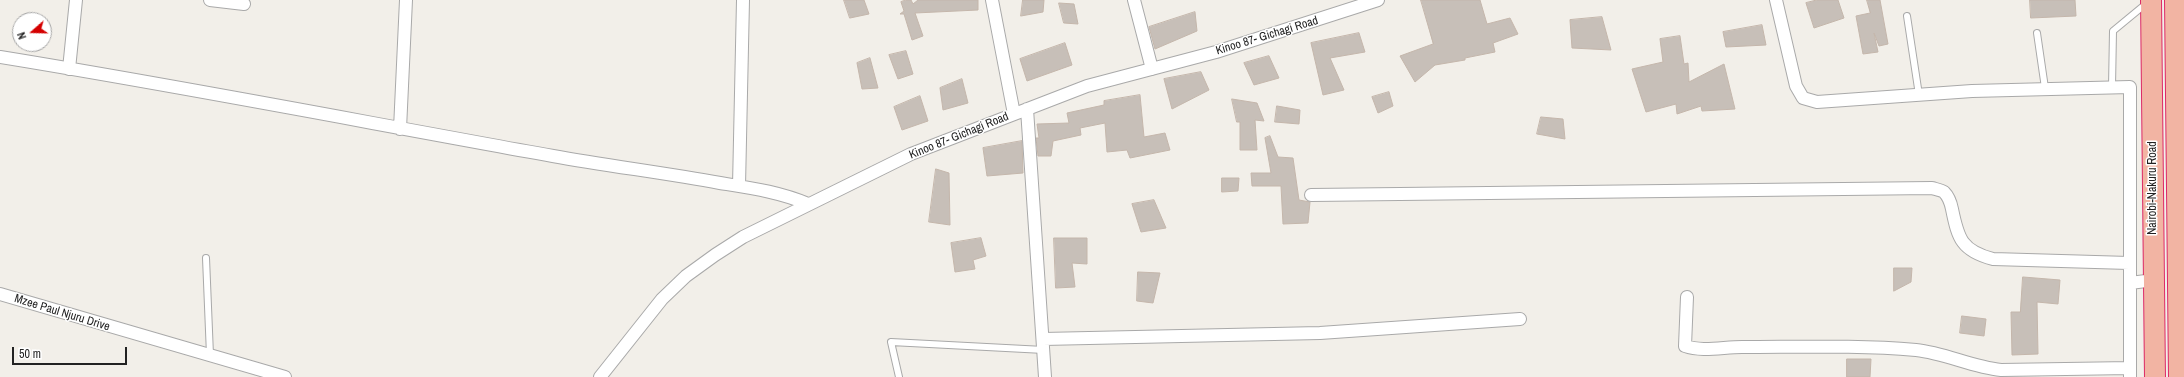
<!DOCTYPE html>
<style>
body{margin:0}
#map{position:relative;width:2184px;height:377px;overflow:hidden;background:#f2efe9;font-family:"Archivo Narrow",sans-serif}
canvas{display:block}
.north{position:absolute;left:12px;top:12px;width:40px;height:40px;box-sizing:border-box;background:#fff;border:1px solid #a7a7a7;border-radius:50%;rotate:250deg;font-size:11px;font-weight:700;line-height:16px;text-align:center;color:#222}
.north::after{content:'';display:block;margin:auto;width:14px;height:18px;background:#d40000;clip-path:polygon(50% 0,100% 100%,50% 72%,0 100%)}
.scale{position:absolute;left:12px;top:347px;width:115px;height:18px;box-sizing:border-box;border:2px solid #222;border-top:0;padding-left:5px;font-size:12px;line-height:14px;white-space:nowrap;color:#222;-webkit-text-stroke:3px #fff;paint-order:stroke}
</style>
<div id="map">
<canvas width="2184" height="377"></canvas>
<div class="north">N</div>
<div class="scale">50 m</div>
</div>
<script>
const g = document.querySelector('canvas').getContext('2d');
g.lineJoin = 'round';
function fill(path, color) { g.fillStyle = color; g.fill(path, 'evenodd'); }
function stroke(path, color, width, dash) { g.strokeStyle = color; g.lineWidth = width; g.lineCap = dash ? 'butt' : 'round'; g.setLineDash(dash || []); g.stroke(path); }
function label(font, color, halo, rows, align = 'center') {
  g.font = font + ' "Archivo Narrow",sans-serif'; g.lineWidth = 3; g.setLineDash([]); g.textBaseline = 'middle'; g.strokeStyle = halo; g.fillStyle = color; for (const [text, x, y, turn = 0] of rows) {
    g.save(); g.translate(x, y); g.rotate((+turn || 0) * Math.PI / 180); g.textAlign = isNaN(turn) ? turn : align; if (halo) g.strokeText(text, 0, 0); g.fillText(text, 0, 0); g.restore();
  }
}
const building = new Path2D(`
 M844,0H864L869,14L850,18Z
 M906,0H911L913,4L918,0H978V10L915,13L923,36L912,40L904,14H900L904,11L901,2Z
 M1023,0H1044L1043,12L1021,16Z
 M1421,0H1480L1487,24L1510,18L1518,34L1493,43L1495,52L1465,58V60L1435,65L1415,82L1400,56L1433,44Z
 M1817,0H1838L1844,18L1814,28L1806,3Z
 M1867,0H1880L1888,44L1879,46L1874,33L1878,52L1863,54L1856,16L1870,13Z
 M2030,0H2075L2076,16L2031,18Z
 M1059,3L1074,4L1078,24L1064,23Z
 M1195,12L1197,31L1155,49L1149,27Z
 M1602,17L1611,50L1572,48L1570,20Z
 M1762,25L1766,45L1726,47L1723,32Z
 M1359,33L1365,52L1330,58L1344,90L1323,95L1311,43Z
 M1680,36L1684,64L1688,63L1689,82L1724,64L1735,109L1702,111L1701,106L1677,114L1676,104L1646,112L1632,69L1663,62L1660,39Z
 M1065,43L1072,65L1027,81L1020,59Z
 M906,51L913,74L898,79L889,55Z
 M1269,56L1279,78L1254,85L1244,63Z
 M870,58L878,88L862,89L857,63Z
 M1201,72L1209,90L1172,109L1164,79Z
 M962,79L968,103L943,110L940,88Z
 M1389,92L1393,106L1378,113L1372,97Z
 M1140,95L1144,137L1165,133L1170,150L1130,158L1127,150L1107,152L1105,123L1080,128L1081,135L1053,141L1051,156H1038L1036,138H1039L1037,124L1069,123L1067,113L1104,105V101Z
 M920,96L928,121L902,130L894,107Z
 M1232,99L1257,103L1264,121L1255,120L1257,150H1240V122H1237Z
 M1277,106L1300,110L1299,124L1275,122Z
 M1541,117L1563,119L1565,139L1537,134Z
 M1270,136L1278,157L1293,158L1299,200L1310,202L1308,223L1283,224L1281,186H1252L1251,173H1271L1265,138Z
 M1022,141L1023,173L987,176L983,148Z
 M936,169L949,173L950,225L929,222Z
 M1222,178H1239L1238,191L1222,192Z
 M1154,200L1166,228L1141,232L1132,204Z
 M981,238L986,256L973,260L975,269L955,272L951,243Z
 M1054,238H1087V264L1072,263L1075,287L1056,288Z
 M1894,268H1912L1911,282L1894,291Z
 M1138,272L1160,273L1153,303L1137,301Z
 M2023,277L2060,280L2058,304L2037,302L2038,354L2012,355L2011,312H2020Z
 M1962,316L1986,319L1984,336L1960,333Z
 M1847,359H1871L1870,377H1847Z`);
fill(building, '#c7bfb8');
stroke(building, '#c4b6ab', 1);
const service = new Path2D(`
 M1907,16L1919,95
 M2037,33L2045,88
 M2112,87L2113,31L2147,3
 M206,258L210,355
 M899,377L891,342L1044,350`);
const minor = new Path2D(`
 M210,0L244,4
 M992,0L1014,114
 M1134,0L1152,69
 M1776,0L1796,86L1803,98L1817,102L1972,91L2130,87V377
 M0,57C185,87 369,123 553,156C609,166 665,173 720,183C751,188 780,192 808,204
 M69,69L76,0
 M1027,109L1045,377
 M400,129L406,0
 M739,186L743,0
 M1311,195L1932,188C1935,189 1941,190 1944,192C1948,196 1951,204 1952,209C1958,239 1962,251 1993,259L2129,263
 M2130,283L2154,280
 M0,294L285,377
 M1687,297L1685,346C1702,352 1723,347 1742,347C1800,347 1858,345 1916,350C1945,353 1972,367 2001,370L2130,368
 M1043,339L1320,333L1520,319
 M600,377L662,299L686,276L715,255L743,237L911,154L1087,86L1216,52L1378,0`);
const trunk = new Path2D(`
 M2151,0L2155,377
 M2175,0L2179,377`);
stroke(service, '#a9a9a9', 8);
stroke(minor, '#a9a9a9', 14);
stroke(trunk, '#dc2a67', 22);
stroke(service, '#fff', 6);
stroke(minor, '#fff', 12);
stroke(trunk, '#f2b4a3', 20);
label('12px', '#222', '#fff', [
 ["Kinoo 87- Gichagi Road",1267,36,-17],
 ["Kinoo 87- Gichagi Road",959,136,-22],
 ["Nairobi-Nakuru Road",2153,188,-90],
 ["Mzee Paul Njuru Drive",62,313,17]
]);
</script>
